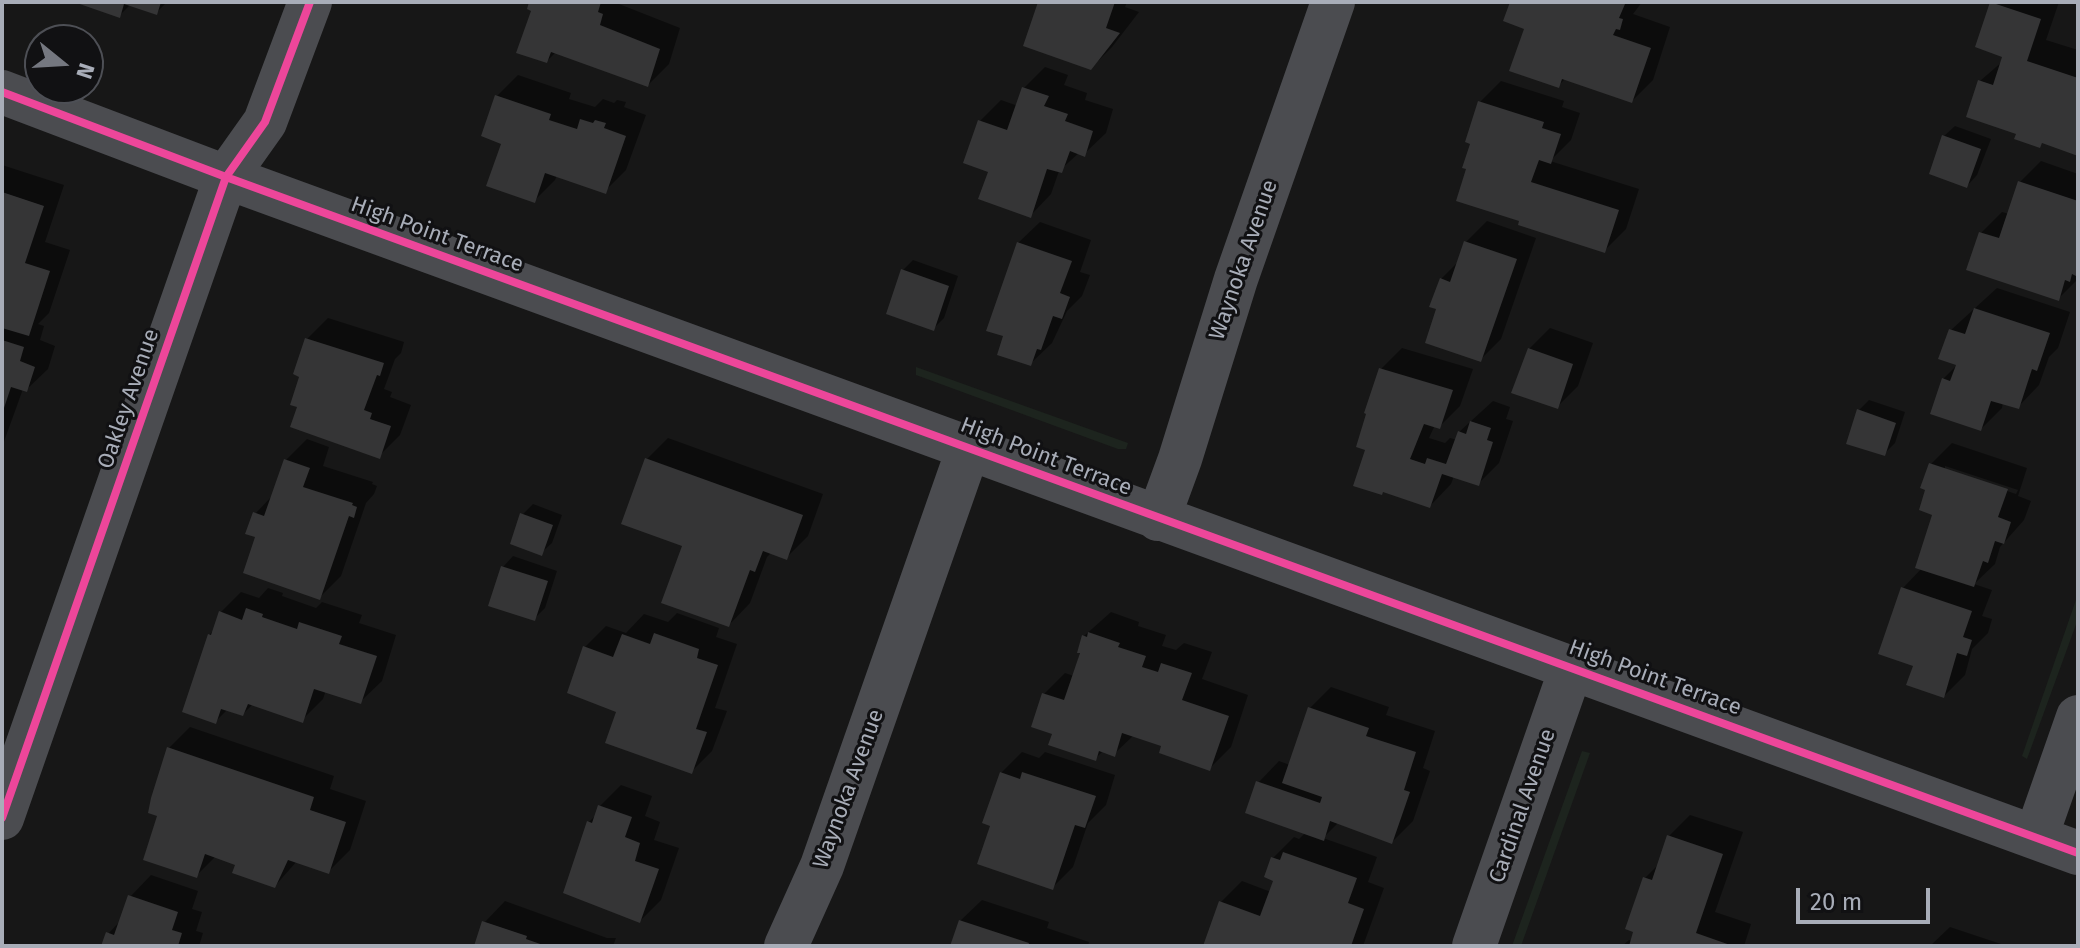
<!DOCTYPE html>
<style>
body{margin:0}
#map{position:relative;width:2080px;height:948px;overflow:hidden;background:#171717;font-family:"Fira Sans",sans-serif}
canvas{display:block}
.frame{position:absolute;inset:0;border:4px solid #a8adb8;pointer-events:none}
.north{position:absolute;left:24px;top:24px;width:80px;height:80px;box-sizing:border-box;background:#111113;border:2px solid #4d4f55;border-radius:50%;rotate:108deg;font-size:22px;font-weight:700;line-height:32px;text-align:center;color:#a8adb8}
.north::after{content:'';display:block;margin:auto;width:28px;height:36px;background:#757880;clip-path:polygon(50% 0,100% 100%,50% 72%,0 100%)}
.scale{position:absolute;left:1796px;top:888px;width:134px;height:36px;box-sizing:border-box;border:4px solid #a8adb8;border-top:0;padding-left:10px;font-size:24px;line-height:28px;white-space:nowrap;color:#a8adb8;-webkit-text-stroke:6px #111113;paint-order:stroke}
</style>
<div id="map">
<canvas width="2080" height="948"></canvas>
<div class="frame"></div>
<div class="north">N</div>
<div class="scale">20 m</div>
</div>
<script>
const g = document.querySelector('canvas').getContext('2d');
g.lineJoin = 'round';
function fill(path, color) { g.fillStyle = color; g.fill(path, 'evenodd'); }
function stroke(path, color, width, dash) { g.strokeStyle = color; g.lineWidth = width; g.lineCap = dash ? 'butt' : 'round'; g.setLineDash(dash || []); g.stroke(path); }
function label(font, color, halo, rows, align = 'center') {
  g.font = font + ' "Fira Sans",sans-serif'; g.lineWidth = 6; g.setLineDash([]); g.textBaseline = 'middle'; g.strokeStyle = halo; g.fillStyle = color; for (const [text, x, y, turn = 0] of rows) {
    g.save(); g.translate(x, y); g.rotate((+turn || 0) * Math.PI / 180); g.textAlign = isNaN(turn) ? turn : align; if (halo) g.strokeText(text, 0, 0); g.fillText(text, 0, 0); g.restore();
  }
}
fill(new Path2D(`
 M916,367L1128,443L1126,449H1118L916,375Z
 M2078,594V619L2027,759L2022,756Z
 M1582,751L1590,753L1521,946H1512Z`), '#1d241e');
fill(new Path2D(`
 M78,2H167L156,13L131,4L119,16Z
 M531,2H620L619,4L680,28L669,64L648,85L556,52L547,61Z
 M1038,2H1127L1125,7L1139,12L1112,47L1091,68Z
 M1512,2H1642L1633,14L1670,27L1653,80L1632,101L1566,78L1558,86L1526,27L1506,20Z
 M1992,2H2059L2046,40L2078,50V153L2044,141L2040,146L2019,132L1980,81L2003,61Z
 M1045,67L1068,75L1064,85L1087,93L1085,100L1113,109L1106,133L1084,154L1080,152L1059,171L1051,194L1030,216L991,171L980,121L1001,100L1018,106L1024,88Z
 M518,75L571,93L569,99L595,107L603,99L614,103L617,100L626,102L624,107L646,115L626,170L605,191L557,175L555,180L534,201L503,143L497,96Z
 M1501,81L1564,101L1562,107L1580,113L1571,140L1550,161L1639,189L1626,229L1605,250L1522,219L1469,168L1480,102Z
 M1955,126L1991,139L1977,175L1967,186L1944,136Z
 M2041,161L2078,174V279L2058,299L1981,233L2002,212L2009,214L2020,182Z
 M2,165L64,185L45,242L70,250L49,313L38,324L44,326L40,340L55,346L48,369L26,390L23,389L2,447Z
 M1487,221L1536,238L1501,339L1480,360L1439,308L1441,279L1459,261L1466,242Z
 M1040,222L1091,240L1080,272L1090,275L1082,296L1067,311L1052,343L1030,364L1006,335L1018,243Z
 M913,260L958,276L944,318L934,328L903,270Z
 M1997,288L2070,312L2058,348L2049,357L2039,385L2018,407L2003,402L2002,408L1981,429L1943,379L1958,364L1951,330Z
 M328,318L404,342L401,353L395,359L384,389L392,392L390,397L411,405L400,435L379,456L299,406L307,339Z
 M1550,328L1593,343L1578,386L1557,407L1529,349Z
 M1402,348L1473,369L1460,406L1439,427L1435,425L1429,438L1445,443L1450,438L1457,440L1459,432L1493,401L1510,407L1506,419L1513,421L1499,463L1478,484L1454,476L1451,484L1430,506L1367,449L1381,369Z
 M1869,400L1905,412L1895,443L1884,454L1859,410Z
 M668,438L823,494L808,536L787,557L772,552L767,557L750,603L729,625L684,545L647,459Z
 M307,439L329,447L323,466L373,482L372,484L377,486L374,494L366,503L341,576L320,597L258,536L255,514L273,495L286,460Z
 M1952,443L2027,468L2018,496L2031,501L2024,520L2000,547L1995,564L1974,584L1992,590L1982,616L1992,619L1988,633L1972,649L1965,675L1944,696L1915,665L1903,588L1922,568L1935,513L1931,464ZM1945,466L2018,490L2016,494L1945,470Z
 M533,504L562,515L552,543L541,553L522,515Z
 M513,556L557,571L545,608L534,619L491,604L503,567Z
 M268,588L283,593L282,596L316,608L322,602L362,615L359,623L396,635L382,681L360,702L326,690L323,699L302,720L253,704L243,714L228,709L215,722L209,635L215,629L220,613L241,592L259,598Z
 M1111,612L1139,622L1138,626L1166,635L1162,646L1176,650L1184,643L1212,652L1202,679L1248,695L1231,747L1209,769L1164,745L1134,735L1114,754L1103,751L1096,758L1054,733L1044,694L1065,673L1074,676L1084,636Z
 M677,613L719,628L716,637L737,644L715,708L727,711L712,751L691,772L618,711L585,647L606,626L626,633L644,614L668,622Z
 M1331,687L1389,707L1386,715L1435,731L1423,768L1430,771L1413,821L1392,842L1339,822L1323,838L1377,857L1368,882L1384,888L1363,946H1205L1221,902L1242,881L1271,892L1275,880L1273,858L1294,837L1299,839L1306,832L1258,783L1279,761L1290,765L1310,708Z
 M190,727L334,776L330,789L366,801L350,850L329,871L297,861L275,886L237,863L216,856L196,876L159,814L169,748Z
 M1022,752L1039,758L1045,752L1115,775L1106,805L1088,823L1073,867L1052,888L993,824L1001,773Z
 M621,785L652,796L645,816L660,822L654,840L679,848L661,900L640,921L589,822L597,814L600,806Z
 M1690,815L1743,832L1715,912L1751,924L1744,946H1622L1629,940L1633,941L1644,879L1660,863L1669,836Z
 M151,875L198,891L192,909L202,912L196,931L203,933L199,946H103L108,934L122,919L130,897Z
 M982,900L1049,922L1047,928L1089,942L1088,946H952L960,921Z
 M505,901L607,938H616L613,946H476L484,923Z
 M1950,927L2007,946H1930Z`), '#0007');
fill(new Path2D(`
 M74,2H161L157,15L124,4L120,18Z
 M529,2H601L598,12L603,14L600,25L660,49L648,87L551,52L547,63L516,53L531,11L527,9Z
 M1038,2H1115L1106,28L1120,33L1091,70L1023,46Z
 M1510,2L1625,4L1619,18L1623,19L1620,30L1616,29L1613,35L1651,48L1632,103L1562,79L1559,88L1509,71L1524,29L1503,21Z
 M1990,2L2041,19L2027,61L2078,78V156L2042,143L2040,148L2014,139L2016,134L1966,117L1978,80L1993,85L2002,57L1975,47Z
 M1022,87L1049,96L1044,106L1068,114L1065,121L1093,131L1085,157L1070,151L1062,173L1047,169L1031,218L978,199L988,172L963,163L978,120L1007,130Z
 M495,95L551,114L549,120L577,129L580,119L593,123L595,120L606,123L604,128L626,136L606,194L545,173L535,203L486,186L501,144L481,136Z
 M1478,101L1544,122L1542,128L1561,134L1551,164L1539,160L1531,182L1619,210L1605,253L1518,225L1519,221L1456,201L1466,169L1462,168L1470,144L1465,142Z
 M1942,135L1981,149L1967,188L1929,174Z
 M2018,181L2078,201V271L2076,276L2072,274L2070,282L2065,280L2059,301L1966,270L1979,232L1999,238Z
 M2,192L44,206L25,263L50,271L29,336L2,328Z
 M1464,241L1517,259L1481,362L1425,343L1436,309L1429,307L1440,278L1450,282Z
 M1017,242L1072,261L1060,293L1070,297L1062,319L1053,316L1041,350L1037,349L1031,366L997,355L1003,336L986,331Z
 M901,269L949,286L934,331L886,314Z
 M1974,308L2050,333L2037,371L2032,369L2019,409L1991,401L1981,431L1930,414L1942,378L1950,381L1956,365L1938,359L1949,329L1965,334Z
 M305,338L384,363L380,376L377,375L364,410L372,413L370,419L391,426L380,459L290,427L297,407L290,405L299,377L293,374Z
 M2,340L24,347L20,361L35,367L27,392L11,387L3,411Z
 M1528,348L1573,364L1558,409L1511,393Z
 M1379,368L1453,390L1440,429L1424,424L1410,459L1425,464L1427,458L1446,464L1458,431L1466,434L1470,421L1491,428L1487,440L1493,442L1479,486L1442,474L1430,508L1383,492L1382,495L1353,486L1365,450L1356,447L1366,414L1364,413Z
 M1857,409L1896,423L1885,456L1846,444Z
 M645,458L803,515L787,560L763,551L755,572L750,570L729,627L661,603L682,546L621,524Z
 M284,459L310,468L303,487L353,503L352,505L357,507L354,518L349,516L320,600L243,573L255,537L245,534L253,512L264,516Z
 M1929,463L2008,489L1998,517L2011,522L2004,544L1995,541L1988,563L1983,561L1974,587L1915,568L1932,515L1919,510L1925,490L1920,488Z
 M520,513L553,525L542,556L510,544Z
 M501,566L548,581L535,621L488,606Z
 M1901,587L1972,611L1963,637L1972,640L1967,656L1957,653L1944,698L1906,685L1913,666L1878,654Z
 M246,608L263,614L262,617L297,629L299,622L342,636L339,644L377,656L361,704L314,689L303,723L248,704L243,716L221,709L216,724L182,712L208,634L211,635L219,611L242,620Z
 M1088,632L1120,643L1118,647L1146,656L1142,667L1158,672L1161,663L1192,673L1182,700L1229,716L1210,771L1159,753L1161,746L1122,733L1115,757L1099,751L1096,761L1048,745L1052,734L1031,727L1042,693L1064,700L1080,653H1077L1082,635L1087,637Z
 M654,633L699,649L697,658L718,665L696,729L707,732L692,774L605,743L616,712L567,693L583,646L613,657L622,634L650,644Z
 M1308,707L1369,728L1366,736L1416,752L1404,790L1410,792L1392,844L1330,821L1324,841L1245,813L1256,781L1320,803L1322,797L1282,783Z
 M167,747L314,797L310,810L346,822L329,874L288,860L275,888L232,873L235,865L205,854L197,878L143,860L157,816L148,813L151,798Z
 M1000,772L1020,779L1022,772L1096,796L1085,828L1075,825L1053,890L977,864L990,826L982,823Z
 M598,805L632,817L625,837L640,843L635,861L659,869L640,923L563,893L587,821L592,823Z
 M1667,835L1723,854L1696,933L1733,946H1629L1633,932L1625,929L1643,877L1652,880Z
 M1283,852L1357,878L1348,903L1364,909L1351,946H1203L1219,901L1260,916L1273,881L1264,877L1271,857L1280,860Z
 M128,895L178,912L172,930L182,933L178,946H101L106,932L114,935Z
 M959,920L1029,943L1028,946H950Z
 M482,921L527,936L526,939L546,946H474Z`), '#353536');
stroke(new Path2D(`
 M2,92L226,177L2078,853
 M1158,519L1180,459L1236,279L1333,2
 M2,818L226,177L265,122L310,2
 M2036,837L2078,717
 M786,946L822,866L969,447
 M1474,946L1572,666`), '#4b4c50', 44);
stroke(new Path2D(`
 M2,92L226,177L2078,853
 M2,818L226,177L265,122L310,2`), '#ed469a', 8);
label('22px', '#a8adb8', '#111113', [
 ["High Point Terrace",437,235,20],
 ["Waynoka Avenue",1244,260,-71],
 ["Oakley Avenue",129,399,-71],
 ["High Point Terrace",1046,457,21],
 ["High Point Terrace",1655,678,20],
 ["Waynoka Avenue",849,789,-70],
 ["Cardinal Avenue",1523,806,-71]
]);
</script>
